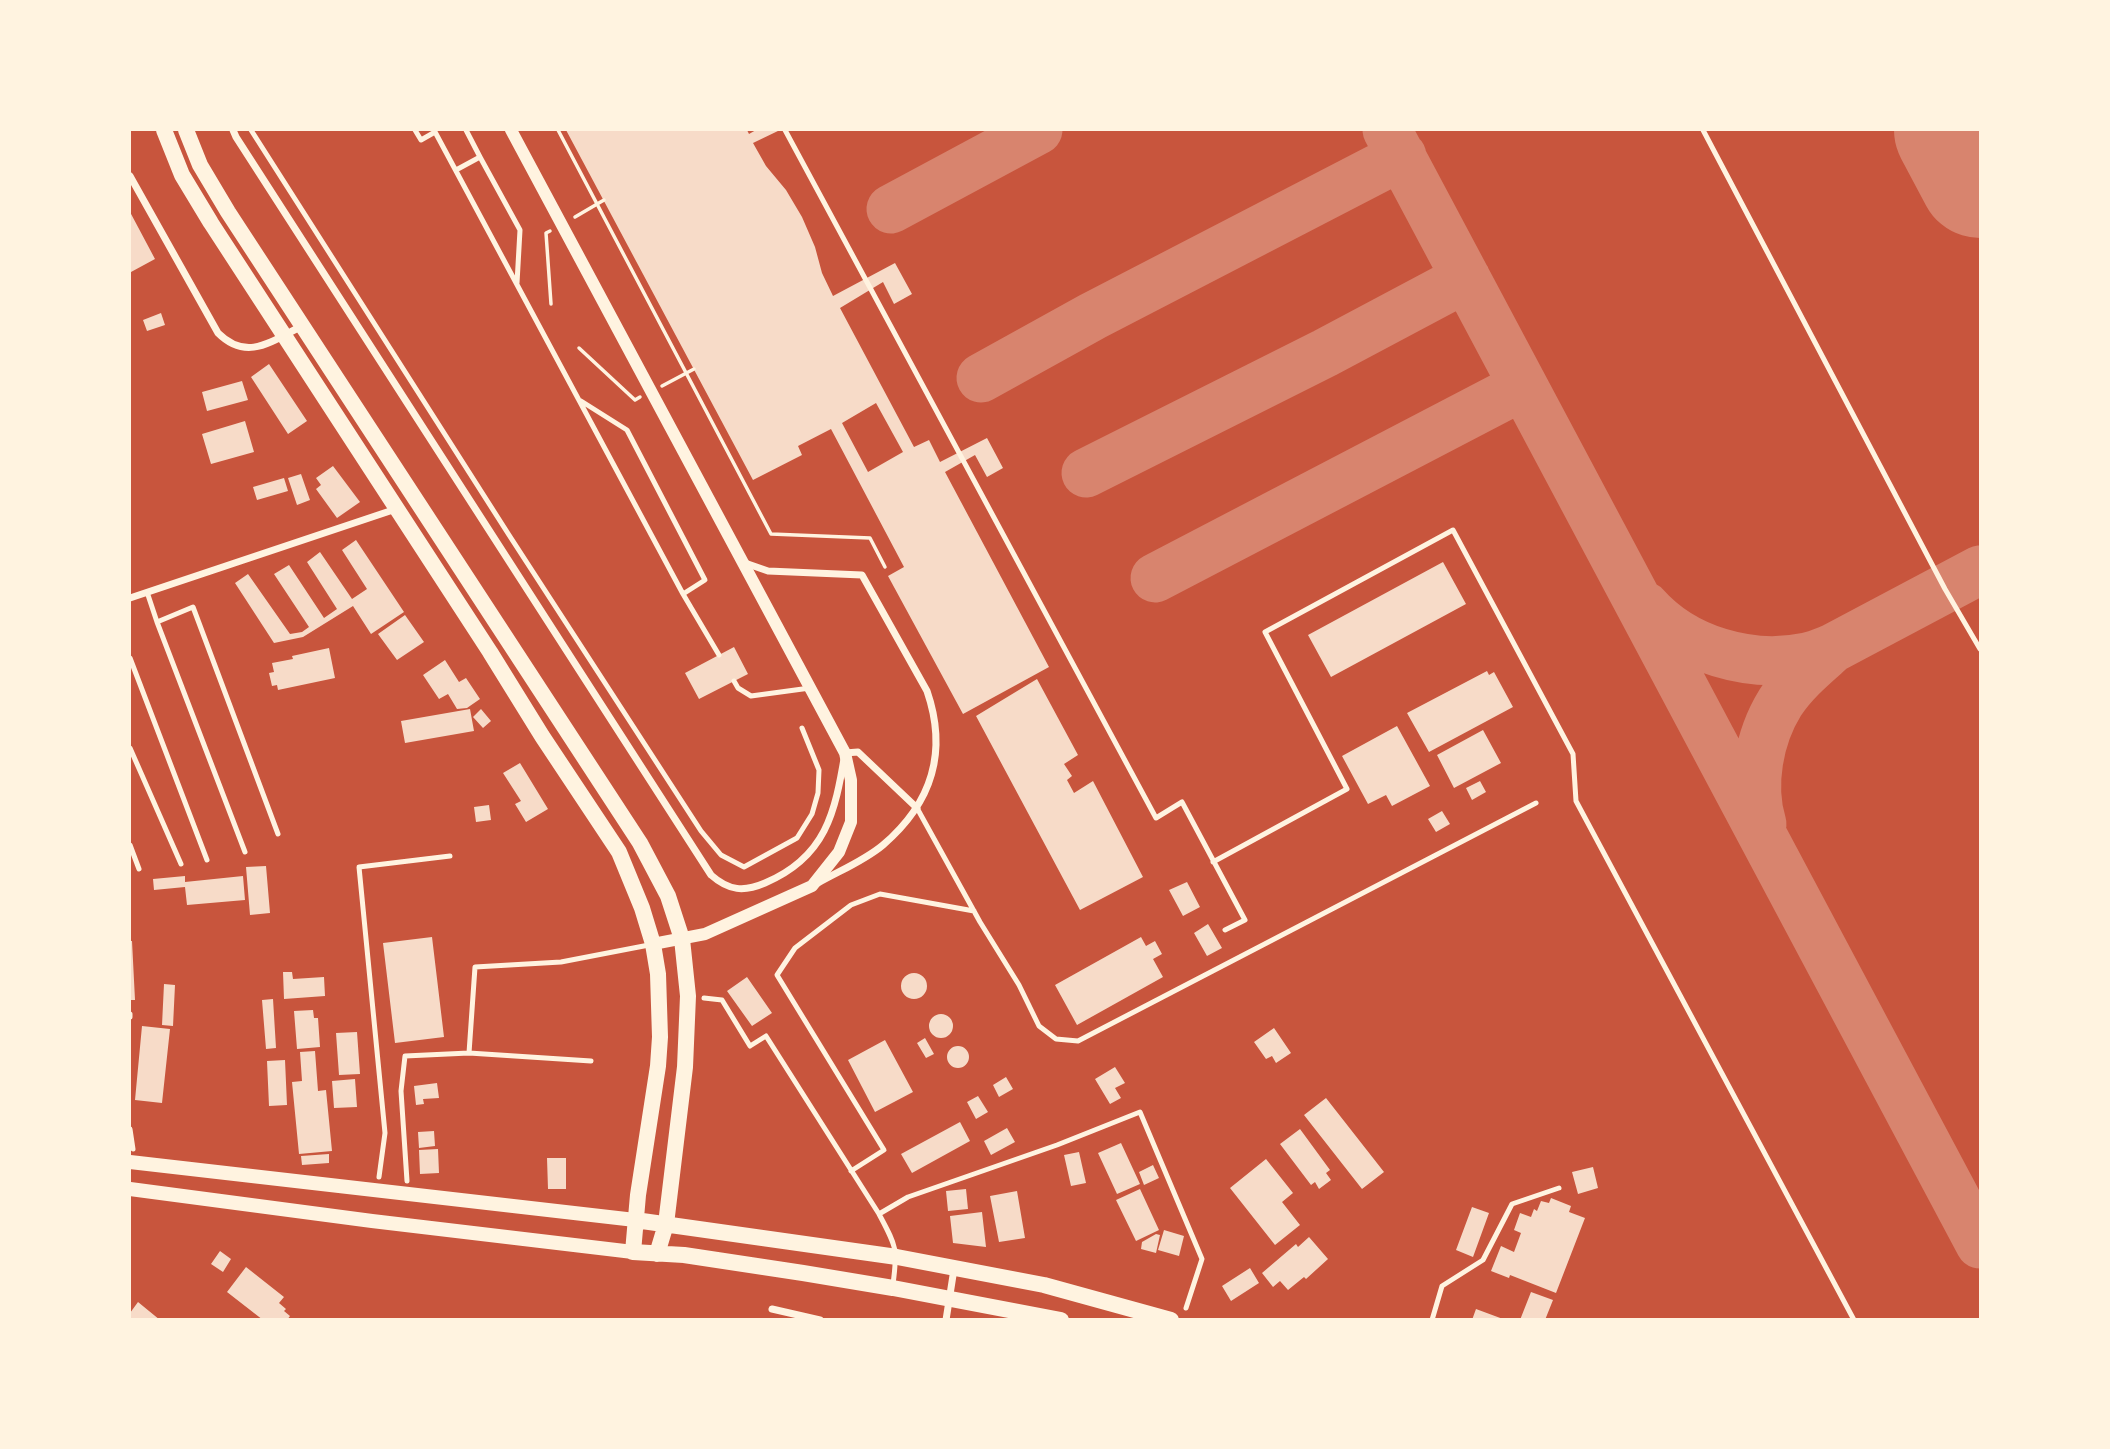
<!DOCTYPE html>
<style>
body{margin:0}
#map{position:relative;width:2110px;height:1449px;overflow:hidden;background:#c8553d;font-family:"IBM Plex Sans",sans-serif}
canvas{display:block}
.frame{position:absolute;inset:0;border:131px solid #fff3e0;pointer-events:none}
</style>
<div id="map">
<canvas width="2110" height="1449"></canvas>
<div class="frame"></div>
</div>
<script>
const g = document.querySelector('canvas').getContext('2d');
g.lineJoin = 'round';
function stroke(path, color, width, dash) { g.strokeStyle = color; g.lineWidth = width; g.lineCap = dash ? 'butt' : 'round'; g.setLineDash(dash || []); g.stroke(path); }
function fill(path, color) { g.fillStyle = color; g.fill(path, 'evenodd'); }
stroke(new Path2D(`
 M1387,130L1980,1244
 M891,209L1038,130
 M981,378L1093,316L1402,156
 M1086,473L1325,353L1466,278
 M1155,578L1523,386
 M1645,606C1684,650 1750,669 1807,657C1816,655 1825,651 1833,648L1980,570
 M1762,824C1750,785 1759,737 1780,703C1794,681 1814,665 1833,648`), '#d8846e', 49);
stroke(new Path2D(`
 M1955,130L1980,177`), '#d8846e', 122);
fill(new Path2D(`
 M566,130H747L749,134L756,130H780L753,143L766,166L786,190L802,217L815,247L822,273L833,296L895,263L912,294L894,304L883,282L840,308L914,447L929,440L940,462L987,438L1003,468L987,477L975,455L945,472L1049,667L963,714L888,576L904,567L831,429L798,446L802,455L753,480ZM876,403L903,452L868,472L842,423Z
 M130,212L155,259L131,272L130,269Z
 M161,313L165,325L147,331L143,320Z
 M269,364L307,421L288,434L251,377Z
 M242,381L248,400L207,411L202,392Z
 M245,421L254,452L211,464L202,434Z
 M333,466L360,502L337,518L316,489L321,485L316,478Z
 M301,474L310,500L297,505L288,478Z
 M284,478L288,491L257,500L253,487Z
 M356,540L404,612L371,634L353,606L303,637L274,643L235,583L248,574L290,634L302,632L309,627L274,574L289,565L324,618L337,609L307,562L320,552L352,599L367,589L342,550Z
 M1443,562L1466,604L1331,677L1308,635Z
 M405,615L424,642L397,660L378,634Z
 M734,647L748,674L699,699L685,673Z
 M329,648L335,678L278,690L277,685L272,686L269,673L274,672L272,663L293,659L292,656Z
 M445,660L459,682L466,678L480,699L467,708L457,709L448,694L439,699L423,675Z
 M1487,671L1489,675L1494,672L1513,707L1429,752L1407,713Z
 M1037,679L1078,755L1064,764L1072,776L1067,780L1074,793L1093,781L1143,877L1080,910L976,716Z
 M470,709L474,731L405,743L401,721Z
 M481,709L491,721L483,728L473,717Z
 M1397,726L1430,786L1392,806L1386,795L1368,804L1342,756Z
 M1483,730L1501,763L1454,788L1437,755Z
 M520,763L548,809L526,822L515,804L521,801L503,773Z
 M1480,781L1486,792L1472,800L1466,788Z
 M489,805L491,820L476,822L474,807Z
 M1442,811L1450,824L1436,832L1428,819Z
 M266,866L270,913L250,915L246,867Z
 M185,876V882L243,876L245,900L187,905L185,887L154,890L153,879Z
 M1187,882L1200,907L1183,916L1169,890Z
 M1208,924L1222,948L1207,956L1194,933Z
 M432,937L444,1037L395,1043L383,943Z
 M1141,937L1146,946L1155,941L1162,954L1153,959L1163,977L1077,1025L1055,985Z
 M130,941H132L135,1000H130Z
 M283,972H292L293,979L324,977L325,996L284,999Z
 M901 986a13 13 0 1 1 26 0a13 13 0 1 1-26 0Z
 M747,977L772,1013L752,1026L727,991Z
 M164,984L175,985L173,1026L162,1025Z
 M273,999L276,1048L266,1049L262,1000Z
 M313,1010L314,1018H318L320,1047L297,1049L294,1011Z
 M929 1026a12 12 0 1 1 24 0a12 12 0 1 1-24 0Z
 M142,1026L170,1029L162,1103L135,1100Z
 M1274,1028L1291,1053L1276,1063L1272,1056L1266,1059L1254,1042Z
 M357,1032L360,1074L339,1075L336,1033Z
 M925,1038L934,1054L926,1058L917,1043Z
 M885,1040L913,1092L875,1112L848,1060Z
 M947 1057a11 11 0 1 1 22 0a11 11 0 1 1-22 0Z
 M315,1051L318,1091L326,1090L332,1151L299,1154L292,1082L302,1081L300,1052Z
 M285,1060L287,1105L269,1106L267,1061Z
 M1115,1067L1125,1083L1115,1088L1121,1098L1110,1104L1095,1079Z
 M1006,1077L1013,1089L999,1097L993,1085Z
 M355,1079L357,1107L334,1108L332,1081Z
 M437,1083L439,1098L423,1099L424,1104L416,1105L414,1086Z
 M978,1096L988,1112L976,1119L967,1102Z
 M1326,1098L1384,1172L1362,1189L1304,1115Z
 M960,1122L970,1141L912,1173L901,1154Z
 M1007,1128L1015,1142L991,1155L984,1141Z
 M1300,1129L1330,1170L1326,1173L1331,1180L1319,1189L1315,1182L1311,1185L1280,1144Z
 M434,1131L435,1146L419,1148L418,1132Z
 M1121,1143L1140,1184L1117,1194L1098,1153Z
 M438,1149L439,1173L420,1174L419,1150Z
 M1079,1152L1086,1183L1071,1186L1064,1155Z
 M329,1154V1163L302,1165L301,1156Z
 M547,1158H566V1189H548Z
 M1266,1159L1293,1193L1282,1202L1300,1225L1275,1245L1230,1188Z
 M1153,1165L1159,1178L1144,1185L1139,1172Z
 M1593,1167L1598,1188L1578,1194L1572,1172Z
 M966,1189L968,1209L948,1211L946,1191Z
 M1140,1189L1159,1230L1136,1241L1116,1200Z
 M1017,1191L1025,1238L999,1242L990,1196Z
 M1551,1198L1571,1206L1569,1212L1585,1218L1556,1293L1510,1275L1509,1278L1491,1271L1501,1246L1514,1252L1521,1233L1514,1230L1520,1213L1531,1217L1534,1209L1537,1211L1541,1201L1549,1203Z
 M1472,1207L1489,1213L1473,1257L1456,1250Z
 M982,1212L986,1247L953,1243L950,1216Z
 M1164,1230L1184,1236L1179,1256L1158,1250Z
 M1156,1234L1160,1235L1156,1253L1141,1249L1142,1242Z
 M1309,1237L1328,1259L1306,1279L1304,1277L1288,1290L1280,1281L1273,1287L1262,1273L1296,1244L1298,1247Z
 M220,1251L231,1259L223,1272L211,1264Z
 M246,1267L284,1297L279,1303L286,1309L284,1311L290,1316L287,1320L267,1318L263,1320L227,1292Z
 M1250,1268L1259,1283L1231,1301L1222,1286Z
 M1531,1292L1553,1300L1545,1320H1520Z
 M138,1302L160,1320H130V1313Z
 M1476,1309L1503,1319V1320H1472Z`), '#f7dbc8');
stroke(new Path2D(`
 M558,130L771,534L870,538L885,567
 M575,217L604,200
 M550,231L546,233L551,304
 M579,348L635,400L640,397
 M662,386L694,369`), '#fff3e0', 3.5);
stroke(new Path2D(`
 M251,130L509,535L701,831L721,855L744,867L797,838L812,814L818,793L819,770L802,728
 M415,130L421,140L435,132
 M434,130L683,594L719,655
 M785,130L1156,818L1182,802L1245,920L1225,930
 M1703,130L1945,589L1980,649
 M480,157L520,230L517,283
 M456,170L480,157L466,130
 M581,401L627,430L705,580L683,594
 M147,592L157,622L193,607L278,834
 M157,622L245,852
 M130,658L207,860
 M734,681L738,688L751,696L810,688
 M130,748L181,864
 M917,808L980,922L1019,985L1039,1026L1056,1039L1078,1041L1536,803
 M130,845L139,869
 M1213,862L1347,789L1265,632L1453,530L1573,754L1576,801L1854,1320
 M704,998L722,1000L750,1046L766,1036L879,1214C896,1246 898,1248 893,1284
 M130,1017V1014
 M469,1053L475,967L561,962L649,945
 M130,1129L133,1149
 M851,1171L884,1150L777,975L795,948L851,905L880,894L974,911
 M379,1177L385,1133L359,867L450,856
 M407,1181L401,1091L405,1056L469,1053L591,1061
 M879,1214L908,1197L1057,1145L1140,1112L1202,1259L1186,1308
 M1432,1320L1442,1286L1483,1260L1512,1204L1559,1188`), '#fff3e0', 5);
stroke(new Path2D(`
 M233,130L236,137L711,875C729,891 744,892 765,883C826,857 835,813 845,753L858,752L917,808
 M130,176L218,333C247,362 272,341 302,326
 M745,563L768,571L862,575L927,691C948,752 932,803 883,845C864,861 839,871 818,883
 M130,598L396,509
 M772,1309L820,1320
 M946,1320L954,1269`), '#fff3e0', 7);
stroke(new Path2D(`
 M511,130L845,753L851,780V822L839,852L812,886L705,934L653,944`), '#fff3e0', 12);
stroke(new Path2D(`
 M130,1162L635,1220
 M130,1189L372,1221L633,1252`), '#fff3e0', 14);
stroke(new Path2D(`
 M164,130L182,175L211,223L490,652L542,736L619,852L642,908L653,944L658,974L660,1037L658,1066L638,1195L633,1252L684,1255L803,1273L893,1288L1061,1320
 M186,130L200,165L228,212L640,843L668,896L682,939L688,996L685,1067L666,1224L657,1254
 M635,1220L897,1257L1044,1285L1171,1320`), '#fff3e0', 16);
</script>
